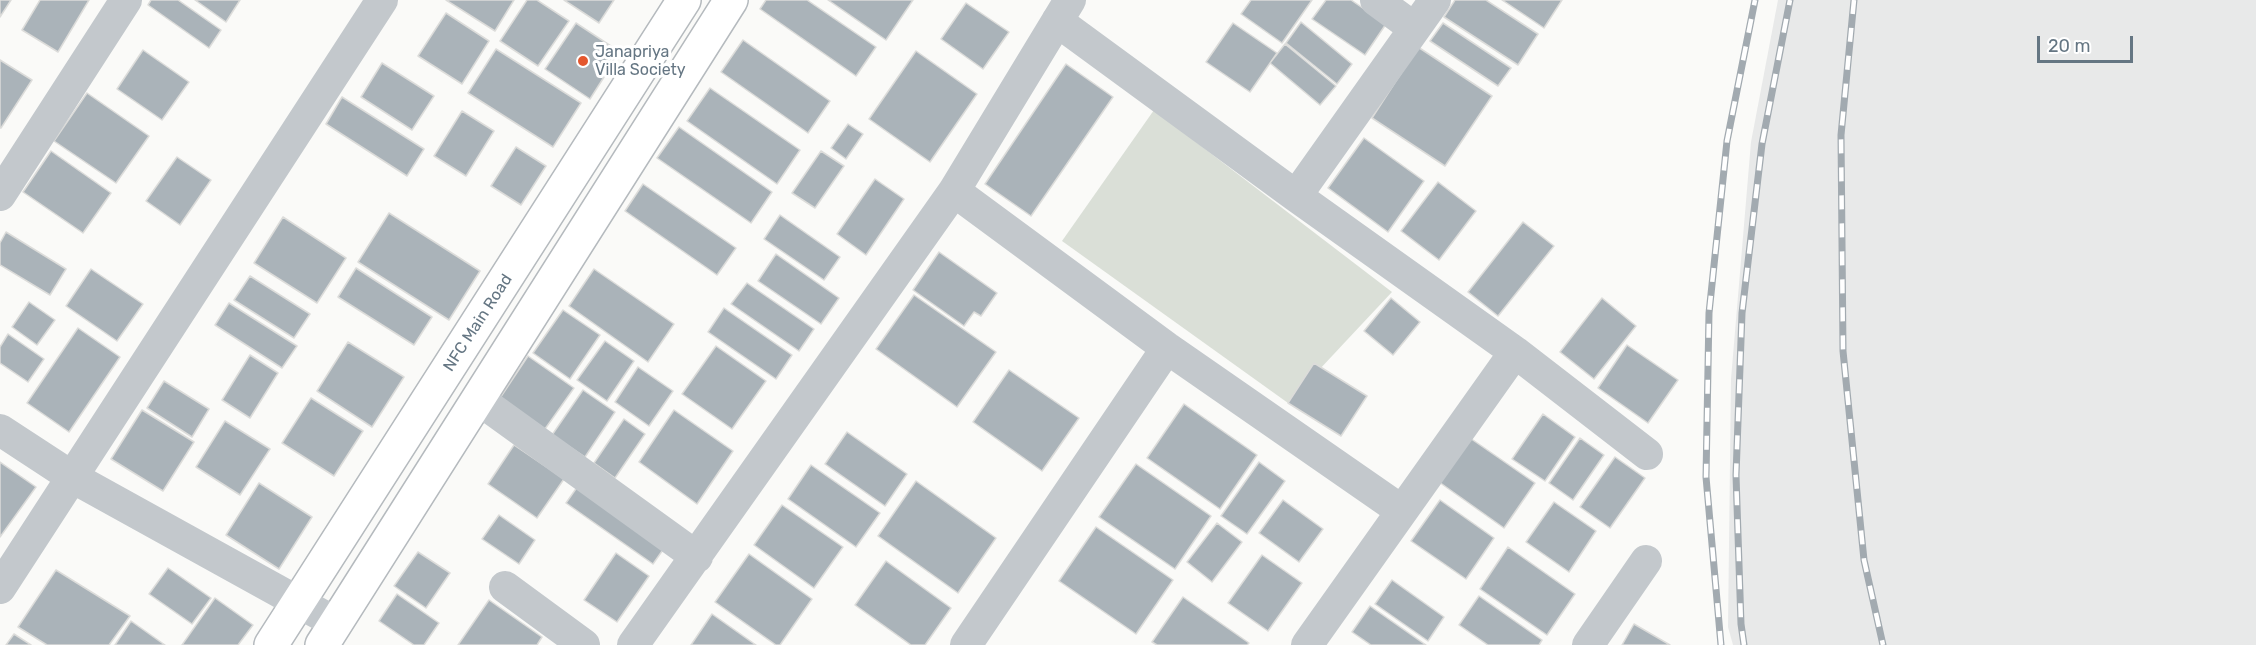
<!DOCTYPE html>
<style>
body{margin:0}
#map{position:relative;width:2256px;height:645px;overflow:hidden;background:#fafaf8;font-family:Rubik,sans-serif}
canvas{display:block}
.scale{position:absolute;left:2037px;top:36px;width:96px;height:27px;box-sizing:border-box;border:3px solid #657683;border-top:0;padding-left:8px;font-size:18px;line-height:21px;white-space:nowrap;color:#657683;-webkit-text-stroke:4px #fff;paint-order:stroke}
</style>
<div id="map">
<canvas width="2256" height="645"></canvas>
<div class="scale">20 m</div>
</div>
<script>
const g = document.querySelector('canvas').getContext('2d');
g.lineJoin = 'round';
function fill(path, color) { g.fillStyle = color; g.fill(path, 'evenodd'); }
function stroke(path, color, width, dash) { g.strokeStyle = color; g.lineWidth = width; g.lineCap = dash ? 'butt' : 'round'; g.setLineDash(dash || []); g.stroke(path); }
function label(font, color, halo, rows, align = 'center') {
  g.font = font + ' Rubik,sans-serif'; g.lineWidth = 6; g.setLineDash([]); g.textBaseline = 'middle'; g.strokeStyle = halo; g.fillStyle = color; for (const [text, x, y, turn = 0] of rows) {
    g.save(); g.translate(x, y); g.rotate((+turn || 0) * Math.PI / 180); g.textAlign = isNaN(turn) ? turn : align; if (halo) g.strokeText(text, 0, 0); g.fillText(text, 0, 0); g.restore();
  }
}
fill(new Path2D(`
 M1778,0H2256V645H1733L1728,627L1731,379L1751,142Z`), '#e8e9e9');
fill(new Path2D(`
 M1154,110L1392,292L1288,403L1062,241Z`), '#dadfd7');
const building = new Path2D(`
 M0,0H11L0,17Z
 M40,0H89L58,52L22,30Z
 M151,0H178L221,30L209,48L148,5Z
 M195,0H240L226,22Z
 M446,0H514L495,31Z
 M527,0H537L569,21L538,66L500,41Z
 M564,0H614L599,23Z
 M766,0H807L876,47L856,76L760,9Z
 M828,0H913L886,40Z
 M1251,0H1312L1282,43L1241,14Z
 M1326,0H1351L1386,24L1365,55L1312,19Z
 M1455,0H1486L1538,34L1518,65L1444,17Z
 M1502,0H1562L1544,28Z
 M966,3L1009,32L983,69L941,39Z
 M446,13L489,41L462,84L418,56Z
 M1301,22L1352,64L1337,84L1286,43Z
 M576,23L620,52L590,99L545,69Z
 M1233,23L1277,53L1250,92L1206,62Z
 M1443,23L1511,68L1498,86L1430,41Z
 M743,40L830,101L808,133L721,72Z
 M1285,44L1336,86L1320,105L1270,63Z
 M1418,47L1492,96L1445,166L1372,118Z
 M496,49L581,103L553,147L468,93Z
 M143,50L189,82L162,120L117,89Z
 M916,51L977,94L930,162L869,119Z
 M0,60L32,80L1,128H0Z
 M382,63L434,96L412,130L361,97Z
 M1066,64L1113,97L1031,216L985,184Z
 M710,88L800,150L777,184L687,121Z
 M87,93L149,136L116,183L54,141Z
 M342,97L424,149L407,176L326,124Z
 M462,111L494,131L466,176L434,156Z
 M848,124L863,134L846,159L831,148Z
 M679,127L772,192L751,223L657,158Z
 M1364,138L1424,181L1388,232L1328,188Z
 M516,147L546,166L521,205L491,186Z
 M51,151L111,193L83,233L23,192Z
 M821,151L844,166L815,208L792,193Z
 M177,157L211,180L180,225L146,201Z
 M875,179L904,199L866,255L837,234Z
 M1438,182L1476,211L1439,260L1401,231Z
 M643,184L736,248L717,275L625,211Z
 M389,213L480,271L449,320L358,262Z
 M780,215L840,257L824,280L764,239Z
 M283,217L346,258L317,303L254,263Z
 M1523,222L1554,246L1498,316L1468,292Z
 M6,232L66,269L50,295L0,265V243Z
 M939,252L997,293L981,316L974,312L964,326L913,290Z
 M776,254L839,298L821,324L758,281Z
 M356,268L432,317L414,345L338,297Z
 M91,269L143,304L117,341L66,306Z
 M594,269L674,324L648,362L569,306Z
 M250,276L310,314L294,338L234,300Z
 M747,283L814,329L799,351L731,304Z
 M914,295L996,352L957,407L876,349Z
 M1391,298L1420,322L1393,355L1364,331Z
 M1602,298L1636,326L1594,379L1560,352Z
 M29,302L55,320L37,345L12,327Z
 M229,303L297,346L282,368L215,325Z
 M724,308L792,355L776,379L708,332Z
 M563,310L600,335L570,379L533,353Z
 M78,328L120,357L69,432L27,403Z
 M8,334L44,359L28,382L0,363V347Z
 M605,341L634,361L607,401L577,380Z
 M348,342L404,377L372,427L317,391Z
 M1627,345L1678,380L1648,423L1598,388Z
 M716,346L766,381L732,429L682,394Z
 M250,355L278,373L250,418L222,400Z
 M528,356L574,388L545,429L500,398Z
 M1314,363L1367,396L1341,436L1288,403Z
 M638,367L673,391L649,426L615,402Z
 M1009,370L1079,418L1042,471L973,422Z
 M164,381L209,409L192,437L147,408Z
 M583,390L615,412L585,457L552,435Z
 M311,398L363,431L334,476L282,443Z
 M1184,404L1257,455L1220,509L1147,458Z
 M142,410L194,442L163,491L111,459Z
 M674,410L733,451L697,504L639,462Z
 M1543,414L1575,437L1545,481L1512,459Z
 M624,419L645,434L615,478L594,463Z
 M225,421L270,449L240,495L196,467Z
 M847,432L907,474L885,506L825,464Z
 M1470,438L1535,483L1504,528L1439,482Z
 M1580,438L1604,455L1573,500L1549,483Z
 M514,445L564,479L537,518L488,484Z
 M1615,457L1645,478L1610,528L1580,507Z
 M0,462L36,487L0,537Z
 M1259,462L1285,481L1247,534L1221,516Z
 M1136,464L1211,516L1175,569L1099,517Z
 M811,465L880,513L856,547L788,499Z
 M916,481L996,538L958,593L878,536Z
 M259,483L312,517L279,569L226,535Z
 M580,483L667,544L653,564L566,503Z
 M1283,500L1323,529L1299,562L1259,533Z
 M1440,500L1494,538L1466,579L1411,541Z
 M1554,502L1596,531L1569,572L1526,542Z
 M782,505L843,547L814,588L754,545Z
 M499,515L535,540L519,564L482,539Z
 M1217,523L1242,542L1212,582L1187,562Z
 M1096,527L1173,580L1136,634L1059,581Z
 M1508,547L1575,594L1547,635L1480,589Z
 M418,552L450,573L426,608L394,586Z
 M616,553L649,576L617,622L584,600Z
 M749,554L812,599L780,645H776L715,602Z
 M1262,555L1302,583L1268,631L1228,603Z
 M886,561L951,608L925,645H911L855,605Z
 M168,568L211,598L192,624L149,594Z
 M56,570L130,616L109,645H47L18,627Z
 M1392,580L1444,617L1428,641L1375,604Z
 M397,594L439,623L424,645H414L379,621Z
 M1479,596L1542,640L1539,645H1488L1459,625Z
 M1183,597L1249,643L1247,645H1157L1152,642Z
 M215,598L253,625L238,645H182Z
 M489,600L542,637L537,645H458Z
 M1370,606L1426,645H1371L1352,632Z
 M712,614L756,645H691Z
 M131,621L165,645H115Z
 M1634,624L1670,645H1622Z
 M14,634L31,645H6Z`);
fill(building, '#aab3b9');
stroke(building, '#dcdcda', 1.5);
const major = new Path2D(`
 M271,645L684,0
 M322,645L731,0`);
stroke(major, '#b5babe', 36);
stroke(new Path2D(`
 M1376,0L1414,28
 M1057,21L1296,196L1515,352L1647,454
 M954,191L1167,348L1402,511
 M0,195L126,0
 M1296,196L1435,0
 M478,399L697,557
 M0,430L72,477L336,623
 M505,587L584,645
 M0,588L382,0
 M633,645L954,191L1070,0
 M966,645L1167,348
 M1307,645L1515,352
 M1588,645L1646,561`), '#c3c8cc', 32);
stroke(major, '#fff', 33);
const rail = new Path2D(`
 M1854,0L1841,135L1843,351L1864,560L1883,645
 M1721,645L1706,477L1709,313L1727,141L1755,0
 M1744,645L1741,624L1736,475L1742,313L1762,144L1790,0`);
stroke(rail, '#a2aab0', 7);
stroke(rail, '#fff', 4.5, [14]);
for (const [x, y, r, color] of [
 [583,61,6,"#e4572e"]
]) { const dot = new Path2D(); dot.arc(x, y, r, 0, 2 * Math.PI); g.fillStyle = color; g.fill(dot); stroke(dot, '#fff', 2); }
label('16px', '#657683', '#fff', [
 ["Janapriya",595,52],
 ["Villa Society",595,70]
], 'left');
label('16px', '#657683', '#fff', [
 ["NFC Main Road",478,323,-57]
]);
</script>
